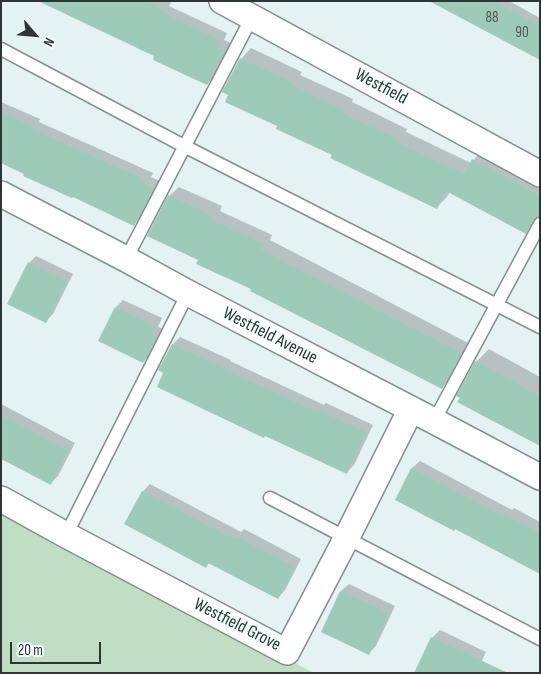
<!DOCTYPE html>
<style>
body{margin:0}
#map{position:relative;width:541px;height:674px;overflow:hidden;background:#e4f2f1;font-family:"Sofia Sans Condensed",sans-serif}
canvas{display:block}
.frame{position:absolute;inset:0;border:2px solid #2f3534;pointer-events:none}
.north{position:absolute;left:10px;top:10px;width:50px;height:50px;-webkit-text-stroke:4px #f3fffe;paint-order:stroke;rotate:117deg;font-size:14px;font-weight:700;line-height:20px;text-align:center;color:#2f3534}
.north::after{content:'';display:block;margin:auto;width:18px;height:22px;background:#2f3534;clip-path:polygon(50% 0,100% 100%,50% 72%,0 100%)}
.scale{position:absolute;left:10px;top:642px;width:91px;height:22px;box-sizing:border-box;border:2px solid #2f3534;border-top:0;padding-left:6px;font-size:15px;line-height:18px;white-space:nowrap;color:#2f3534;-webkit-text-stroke:4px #f3fffe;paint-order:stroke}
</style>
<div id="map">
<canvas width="541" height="674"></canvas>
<div class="frame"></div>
<div class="north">N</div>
<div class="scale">20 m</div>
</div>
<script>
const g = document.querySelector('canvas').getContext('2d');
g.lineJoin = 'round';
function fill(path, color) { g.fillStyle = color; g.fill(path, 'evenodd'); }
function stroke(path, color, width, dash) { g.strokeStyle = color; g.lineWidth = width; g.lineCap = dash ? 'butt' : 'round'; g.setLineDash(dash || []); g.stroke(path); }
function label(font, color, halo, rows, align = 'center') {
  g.font = font + ' "Sofia Sans Condensed",sans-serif'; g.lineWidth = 5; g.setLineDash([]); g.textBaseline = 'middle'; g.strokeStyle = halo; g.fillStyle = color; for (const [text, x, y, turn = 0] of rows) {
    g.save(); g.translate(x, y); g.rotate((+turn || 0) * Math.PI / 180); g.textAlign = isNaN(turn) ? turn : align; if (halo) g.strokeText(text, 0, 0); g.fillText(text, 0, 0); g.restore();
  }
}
fill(new Path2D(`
 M1,507L314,673H1Z`), '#c1ddc4');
fill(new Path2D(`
 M41,1H168L171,3L169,6L227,33L224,40L232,43L215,76L207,84L156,56Z
 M432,1H509L540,18V59Z
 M251,48L302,72L300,75L353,99L352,102L407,129L406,132L471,163L483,149L540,180V215L536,222L525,232L450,191L447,197L437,207L279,125L241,59Z
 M1,102L40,119L39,122L153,173L151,177L160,181L141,217L134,224L1,161Z
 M179,187L222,206L220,211L272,235L270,240L470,344L451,378L442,387L253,289L200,259L169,196Z
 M36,256L73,274L53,314L46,321L29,263Z
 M123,300L162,318L158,327L163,329L151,354L143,362L116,307Z
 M180,337L231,360L230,361L324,405L326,403L373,425L354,465L347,472L165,372L173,344Z
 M489,349L540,377V445L458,396L476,362Z
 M1,404L75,443L58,476L50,484L1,457Z
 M420,461L512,510L514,508L540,522V573L455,528L397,499L412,468Z
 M150,484L241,532L244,529L301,559L285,590L278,598L210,562L206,566L143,491Z
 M349,584L395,606L376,646L369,653L322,632L341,591Z
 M440,630L486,652L476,673L432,638Z`), '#0003');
fill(new Path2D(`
 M38,1H145L164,10L163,13L220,40L217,47L225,51L207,85L153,60L154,56Z
 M429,1H492L540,26V60Z
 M240,58L292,82L291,85L344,110L342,113L398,139L396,142L464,174L472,159L540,196V216L536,217L533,220L526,234L446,191L437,209L330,158L332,155L276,129L277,126L225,102L228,95L222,92Z
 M1,112L33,127L32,129L146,180L144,184L154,188L134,226L73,197L72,198L23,176L24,174L1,163Z
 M168,195L213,216L211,220L264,244L261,250L461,353L442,389L250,291L251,289L196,264L198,260L147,236Z
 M28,262L67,282L46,323L7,304Z
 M115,307L155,326L151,334L157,337L143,363L98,341Z
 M172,344L224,368V369L317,412L318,410L366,432L347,474L265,436L264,438L157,387L163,373L158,370Z
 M475,361L540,396V446L457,402L460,398L456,396Z
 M1,415L68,451L51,485L1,459Z
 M411,468L504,517L505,515L540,533V574L455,529L454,531L395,500Z
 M142,491L234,539L235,536L295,567L278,599L208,563L206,568L124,524Z
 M340,591L389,613L369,655L321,632Z
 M431,637L508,673H414Z`), '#9ecaba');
const service = new Path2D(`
 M1,49L184,146L540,327
 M126,259L252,17
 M434,421L540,224
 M270,498L540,639
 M66,535L188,293`);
const minor = new Path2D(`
 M222,1L540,174
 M1,194L126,259L188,293L434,421L540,477
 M1,499L66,535L287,652L347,537L411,409`);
stroke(service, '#83908f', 15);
stroke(minor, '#83908f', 28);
stroke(service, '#fff', 12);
stroke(minor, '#fff', 25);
label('15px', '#4b5a56', null, [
 ["88",492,18],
 ["90",522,33]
]);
label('18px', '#2f3534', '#f3fffe', [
 ["Westfield",381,87,28],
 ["Westfield Avenue",270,336,27],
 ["Westfield Grove",237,625,27]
]);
</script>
